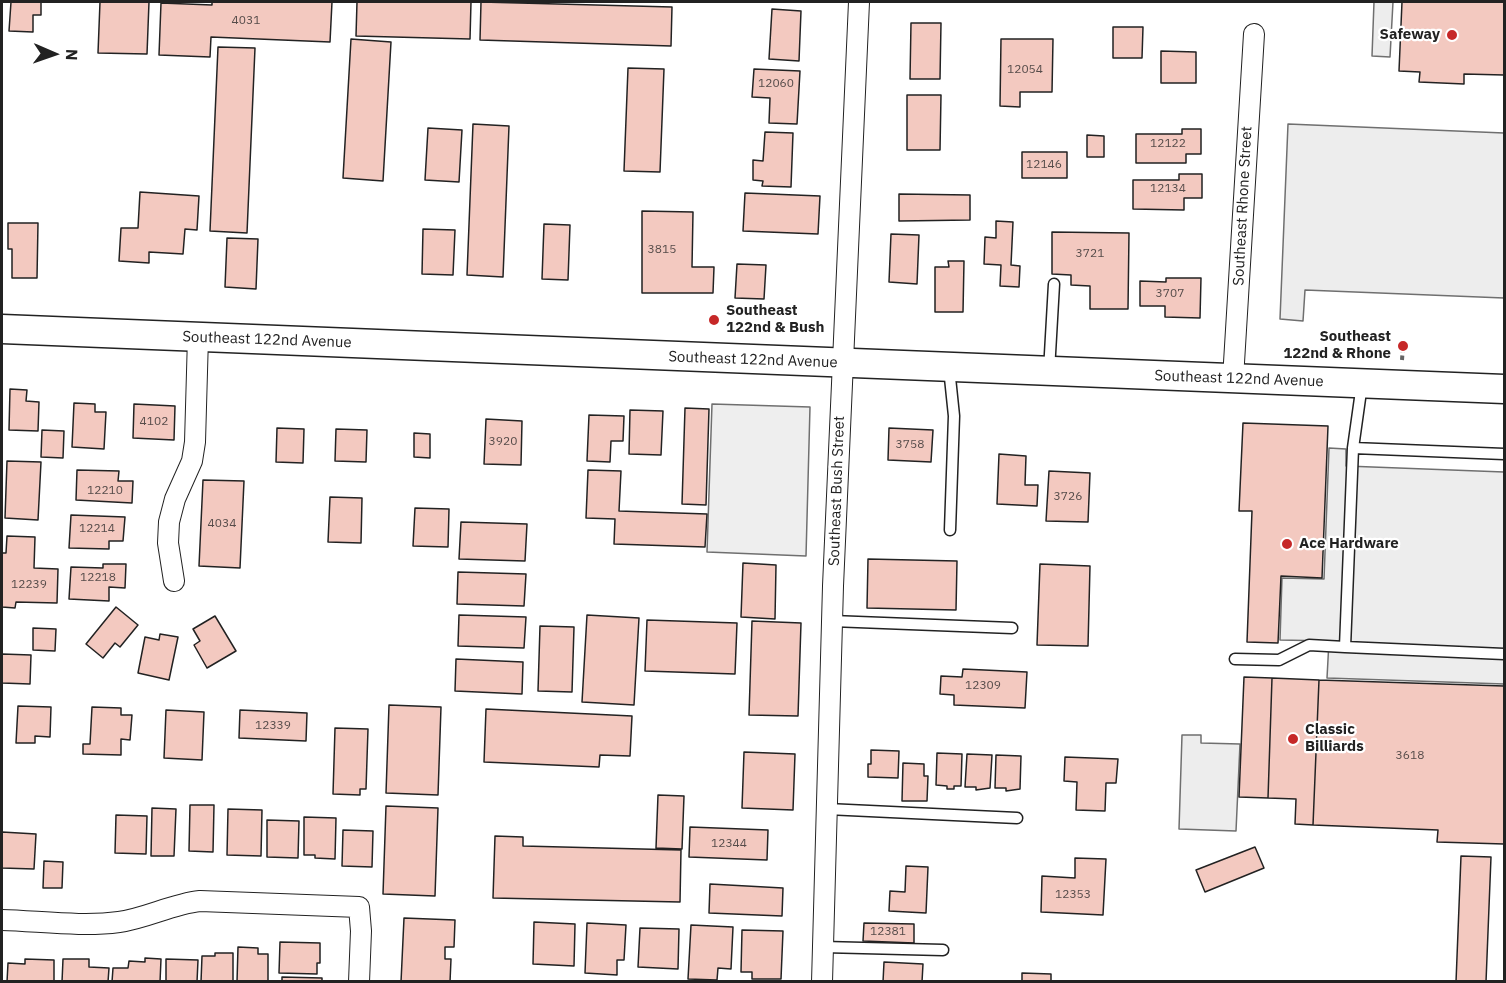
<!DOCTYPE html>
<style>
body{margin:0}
#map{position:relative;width:1506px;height:983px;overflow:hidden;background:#fff;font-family:"IBM Plex Sans",sans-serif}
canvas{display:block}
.frame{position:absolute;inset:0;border:3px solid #222;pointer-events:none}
.north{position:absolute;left:24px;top:24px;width:60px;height:60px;-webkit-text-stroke:4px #fff;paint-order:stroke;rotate:92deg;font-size:16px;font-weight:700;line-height:24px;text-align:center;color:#222}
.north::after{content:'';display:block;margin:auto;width:21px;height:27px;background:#222;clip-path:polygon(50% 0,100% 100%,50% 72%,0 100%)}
</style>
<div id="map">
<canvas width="1506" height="983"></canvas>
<div class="frame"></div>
<div class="north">N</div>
</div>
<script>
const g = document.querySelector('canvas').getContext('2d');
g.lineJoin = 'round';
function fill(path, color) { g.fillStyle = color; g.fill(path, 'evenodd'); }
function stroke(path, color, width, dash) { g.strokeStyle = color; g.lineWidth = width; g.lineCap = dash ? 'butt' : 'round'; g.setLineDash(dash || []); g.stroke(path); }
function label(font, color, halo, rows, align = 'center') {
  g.font = font + ' "IBM Plex Sans",sans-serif'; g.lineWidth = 4.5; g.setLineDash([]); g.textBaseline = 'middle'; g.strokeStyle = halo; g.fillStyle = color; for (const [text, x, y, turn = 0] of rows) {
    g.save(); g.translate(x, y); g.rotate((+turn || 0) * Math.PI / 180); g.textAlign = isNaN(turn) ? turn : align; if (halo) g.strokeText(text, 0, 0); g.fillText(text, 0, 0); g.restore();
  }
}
const green = new Path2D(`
 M712,404L810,407L806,556L707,552Z`);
fill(green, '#eee');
stroke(green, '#6f6f6f', 1.5);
const parking = new Path2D(`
 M1374,2H1393L1390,57L1372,56Z
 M1288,124L1504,133V298L1305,290L1303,321L1280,319Z
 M1329,448L1346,449V466L1504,472V684L1327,678L1329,641L1280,640L1282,578L1324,579Z
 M1182,735H1201V743L1240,744L1236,831L1179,829Z`);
fill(parking, '#ededed');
stroke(parking, '#6f6f6f', 1.5);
const building = new Path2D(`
 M11,2H41V15H33V32L9,31Z
 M100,2H149L147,54L98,53Z
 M212,2H332L330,42L211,37L210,57L159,55L161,3L212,5Z
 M357,2H471L470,39L356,36Z
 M481,2L672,7L671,46L480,40Z
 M1402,2H1504V75L1464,74V84L1419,82L1420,72L1399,71Z
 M772,9L801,11L799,61L769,59Z
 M911,23H941L940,79H910Z
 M1113,27H1143L1142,58H1113Z
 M351,39L391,42L383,181L343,178Z
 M1001,39H1053L1052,92H1020V107L1000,106Z
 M218,47L255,48L247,233L210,231Z
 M1161,51L1196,52V83H1161Z
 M628,68L664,69L660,172L624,171Z
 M754,69L800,71L797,124L769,123L770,98L752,97Z
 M907,95H941L940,150H907Z
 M473,124L509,126L503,277L467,275Z
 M428,128L462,130L459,182L425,180Z
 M1182,129H1201V154H1186V163H1136V134H1182Z
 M765,132L793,133L791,187L762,186L763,181L753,180V160L763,161Z
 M1087,135L1104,136V157H1087Z
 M1022,152H1067V178H1022Z
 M1179,174H1202V198H1184V210L1133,209V180H1179Z
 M140,192L199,196L197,230L185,229L183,254L149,252V263L119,261L121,228H138Z
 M745,193L820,196L818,234L743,231Z
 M899,194L970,195V220L899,221Z
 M642,211L693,212L692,267H714L713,293H642Z
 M996,221L1013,222L1011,265L1020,266L1019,287L1000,286L1001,265L984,264L985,237L996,238Z
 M8,223H38L37,278H12V249H8Z
 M544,224L570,225L568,280L542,279Z
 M423,229L455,230L453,275L422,274Z
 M1052,232L1129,233L1128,309H1090V286L1071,285V275L1052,274Z
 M891,234L919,235L917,284L889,282Z
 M227,238L258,239L256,289L225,287Z
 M948,261H964L963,312H935V267H949Z
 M737,264L766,265L764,299L735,298Z
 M1166,278H1201L1200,318L1165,317V306H1140V281L1166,282Z
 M10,389L27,390L26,401L39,402L38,431L9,430Z
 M74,403L95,404V412H106L104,449L72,447Z
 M134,404L175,406L174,440L133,438Z
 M685,408L709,409L706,505L682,504Z
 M630,410L663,411L661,455L629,454Z
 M589,415L624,416L623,441H611L610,462L587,461Z
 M486,419L522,421L521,465L484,464Z
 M1243,423L1328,426L1322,578L1281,576L1278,643L1247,642L1252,511H1239Z
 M277,428L304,429L303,463L276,462Z
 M889,428L933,430L931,462L888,460Z
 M336,429L367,430L366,462L335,461Z
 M42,430L64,431L63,458L41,457Z
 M414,433L430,434V458L414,457Z
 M999,454L1026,456L1025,485H1038L1037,506L997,504Z
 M7,461L41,462L38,520L5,518Z
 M77,470L119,471L118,481H133L132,503L76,500Z
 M588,470L621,471L619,511L707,514L705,547L614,544L615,519L586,518Z
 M1049,471L1090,473L1088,522L1046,521Z
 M203,480L244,481L240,568L199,566Z
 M330,497L362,498L361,543L328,542Z
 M415,508L449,509L448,547L413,546Z
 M71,515L125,517L123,541H109V549L69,548Z
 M461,522L527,524L525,561L459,559Z
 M7,536L35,537L34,568L58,569L57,603L16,602L15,608L2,607V553H6Z
 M868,559L957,561L956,610L867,608Z
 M743,563L776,565L775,619L741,617Z
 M103,564H126L125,588L109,587V601L69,599L71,567L103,568Z
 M1040,564L1090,566L1088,646L1037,645Z
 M458,572L526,574L524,606L457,604Z
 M116,607L138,625L120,647L115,643L103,658L86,644Z
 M459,615L526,617L524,648L458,646Z
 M587,615L639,618L634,705L582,702Z
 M215,616L236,651L207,668L194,645L200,641L193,629Z
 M647,620L737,623L735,674L645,671Z
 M752,621L801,623L798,716L749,715Z
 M540,626L574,627L572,692L538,691Z
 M33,628L56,629L55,651L33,650Z
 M160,634L178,637L169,680L138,673L145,637L159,640Z
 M2,654L31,655L30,684L2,683Z
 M456,659L523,662L522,694L455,691Z
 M963,669L1027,672L1025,708L954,705V695L940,694L941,676L962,677Z
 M1244,677L1272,678L1268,798L1239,797Z
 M1272,678L1319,680L1313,825L1295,824L1296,799L1268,798Z
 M1319,680L1504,686V844L1437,842L1438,830L1313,825Z
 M389,705L441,707L438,795L386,793Z
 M18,706L51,707L50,737L35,736V743H16Z
 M92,707L121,708V715H132L130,740L121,739V755L83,754V744H90Z
 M486,709L632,716L630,756L600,755L599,767L484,762Z
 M166,710L204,712L202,760L164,758Z
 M240,710L307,713L306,741L239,738Z
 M335,728L368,729L366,789H360V795L333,794Z
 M871,750L899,751L898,778L868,777V764H871Z
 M744,752L795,754L793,810L742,808Z
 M937,753L962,754L961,786H954V789H947V786L936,785Z
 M967,754L992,755L990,788L976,790V787H965Z
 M996,755L1021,756L1020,789L1006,791V788H995Z
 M1065,757L1118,759L1116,783H1106L1105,811L1076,810L1077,782L1064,781Z
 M903,763L924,764V776H928L927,801H902Z
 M658,795L684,796L682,849L656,848Z
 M190,805H214L213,852L189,851Z
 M386,806L438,808L435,896L383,894Z
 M152,808L176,809L174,856H151Z
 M228,809L262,810L261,856L227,855Z
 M116,815L147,816L146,854L115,853Z
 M304,817L336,818L335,859L315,858V855H304Z
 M267,820L299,821L298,858L267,857Z
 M690,827L768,830L767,860L689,857Z
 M343,830L373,831L372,867L342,866Z
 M2,832L36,834L34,869L2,868Z
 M495,836L523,837V846L681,850L680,902L493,898Z
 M1255,847L1264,868L1205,892L1196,870Z
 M1461,856L1491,857L1486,982H1456Z
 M1075,858L1106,859L1103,915L1041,912L1042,876L1075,878Z
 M44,861L63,862L62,888H43Z
 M906,866L928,867L926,913L889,911L890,891L905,892Z
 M710,884L783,888L782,916L709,913Z
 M404,918L455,920L454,947H445V959H451L450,982H401Z
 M534,922L575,924L574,966L533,964Z
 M587,923L626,925L624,960H617V975L585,973Z
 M864,923L914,924V943L863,941Z
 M691,925L733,927L731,969L718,968L717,980L688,979Z
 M640,928L679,929L678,969L638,967Z
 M742,930L783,931L781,979H752V972H741Z
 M280,942L320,943V963H317V974L279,973Z
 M238,947L258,948V954H268V982H237Z
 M215,953H233V982H201L202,956H215Z
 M145,958L161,959L160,982H112L113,968H128L129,961L145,962Z
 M25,959L54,960V982H7L8,963L25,964Z
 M63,959H89V967L109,968L108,982H62Z
 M166,959L198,960L197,982H166Z
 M884,962L923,964L922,982H883Z
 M1022,973L1051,974V982H1022Z
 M282,977L322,978V982H282Z`);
fill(building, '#f3c9c0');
stroke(building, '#222', 1.5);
const service = new Path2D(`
 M949,368L954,416L950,530
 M1049,371L1054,284
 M1362,384L1353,448L1345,647L1504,654
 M1353,448L1504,454
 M832,621L1012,628
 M1235,659L1279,660L1309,645L1345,647
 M827,809L1017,818
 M823,947L943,950`);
const minor = new Path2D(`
 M1233,379L1254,34
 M174,581L168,543L169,522L175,499L192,461L195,442L198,337
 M2,920C39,921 82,927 119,922C147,918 172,904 200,901L359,907L361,931L359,982
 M822,982L833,586L859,2`);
const secondary = new Path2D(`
 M2,329L1504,389`);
stroke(service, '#222', 13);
stroke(minor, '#222', 22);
stroke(secondary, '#222', 31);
stroke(new Path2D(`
 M1402,360L1403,346`), '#646464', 4, [4.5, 3]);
stroke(service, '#fff', 10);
stroke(minor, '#fff', 20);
stroke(secondary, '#fff', 28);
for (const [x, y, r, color] of [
 [1452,35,6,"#c62828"],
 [714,320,6,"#c62828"],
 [1403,346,6,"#c62828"],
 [1287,544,6,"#c62828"],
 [1293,739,6,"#c62828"]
]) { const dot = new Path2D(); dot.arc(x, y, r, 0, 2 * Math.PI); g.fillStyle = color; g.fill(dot); stroke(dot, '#fff', 2); }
label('12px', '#564c4a', null, [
 ["4031",246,21],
 ["12054",1025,70],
 ["12060",776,84],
 ["12122",1168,144],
 ["12146",1044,165],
 ["12134",1168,189],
 ["3815",662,250],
 ["3721",1090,254],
 ["3707",1170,294],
 ["4102",154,422],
 ["3920",503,442],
 ["3758",910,445],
 ["12210",105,491],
 ["3726",1068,497],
 ["4034",222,524],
 ["12214",97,529],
 ["12218",98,578],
 ["12239",29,585],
 ["12309",983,686],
 ["12339",273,726],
 ["3618",1410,756],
 ["12344",729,844],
 ["12353",1073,895],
 ["12381",888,932]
]);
label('bold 15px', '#222', '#fff', [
 ["Safeway",1440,35,"right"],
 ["Southeast",726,311],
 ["122nd & Bush",726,328],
 ["Southeast",1391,337,"right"],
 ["122nd & Rhone",1391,354,"right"],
 ["Ace Hardware",1299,544],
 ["Classic",1305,730],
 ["Billiards",1305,747]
], 'left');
label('15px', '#222', '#fff', [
 ["Southeast Rhone Street",1243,206,-87],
 ["Southeast 122nd Avenue",267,340,2],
 ["Southeast 122nd Avenue",753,360,2],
 ["Southeast 122nd Avenue",1239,379,2],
 ["Southeast Bush Street",837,491,-88]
]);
</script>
